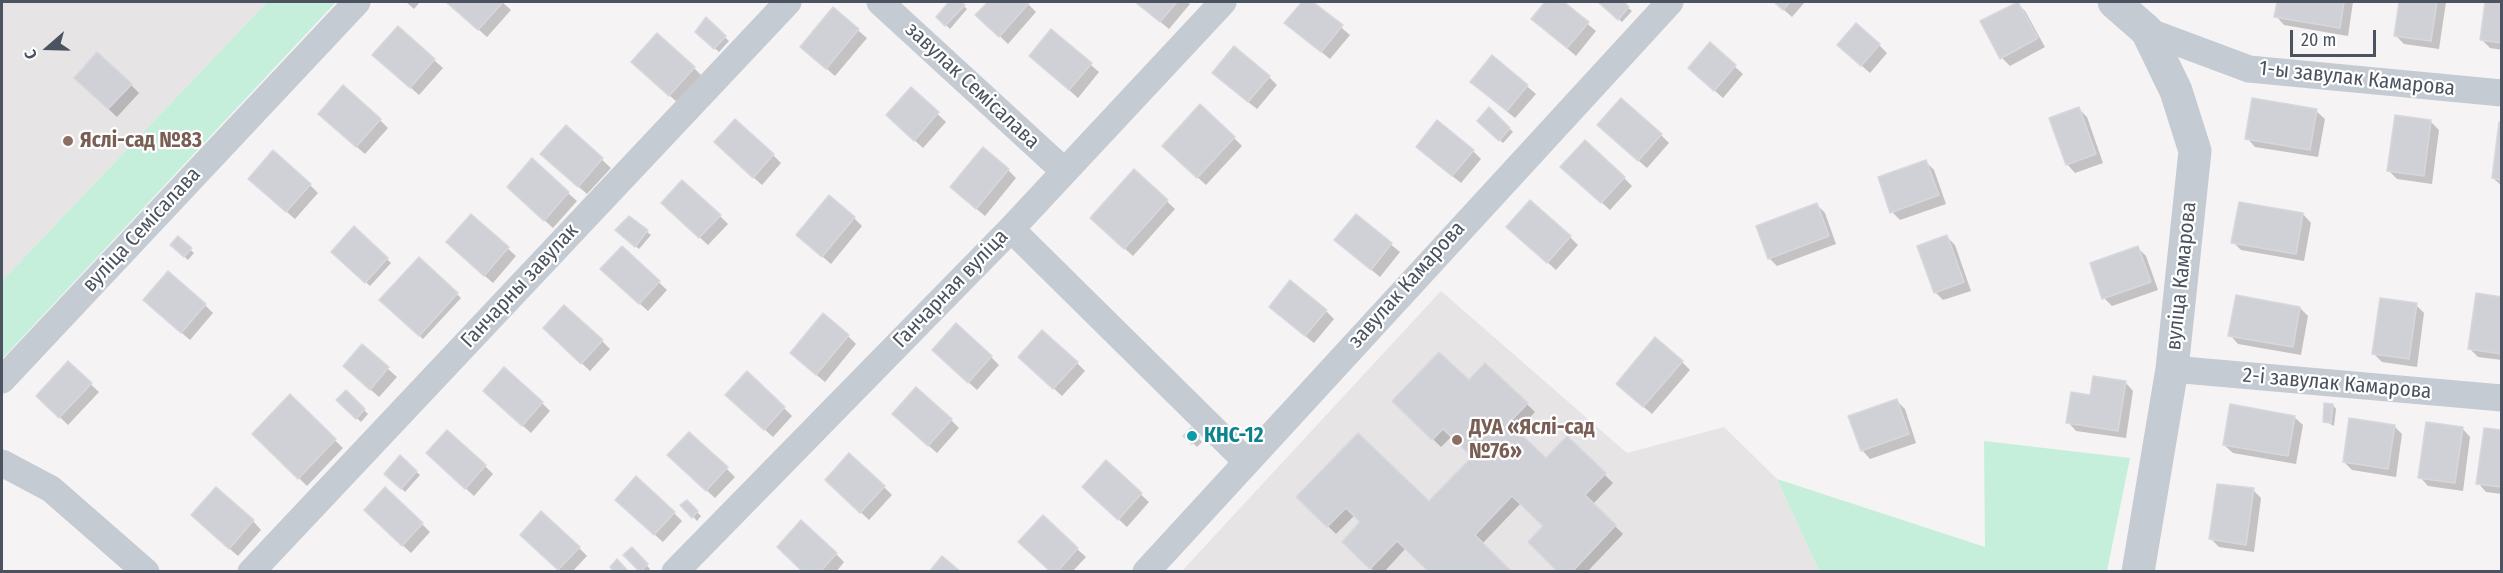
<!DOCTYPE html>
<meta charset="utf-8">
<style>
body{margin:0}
#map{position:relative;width:2503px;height:573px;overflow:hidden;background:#f5f3f3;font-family:"Fira Sans Condensed",sans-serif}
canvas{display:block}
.frame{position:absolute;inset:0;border:3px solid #4b5360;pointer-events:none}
.north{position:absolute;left:18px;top:18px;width:60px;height:60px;-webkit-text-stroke:4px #fff;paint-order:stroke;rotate:250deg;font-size:16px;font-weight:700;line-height:24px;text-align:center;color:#4b5360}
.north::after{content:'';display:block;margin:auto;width:21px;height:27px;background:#4b5360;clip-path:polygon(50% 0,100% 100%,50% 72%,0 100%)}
.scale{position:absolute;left:2290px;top:30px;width:86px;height:27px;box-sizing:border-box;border:3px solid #4b5360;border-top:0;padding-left:8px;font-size:18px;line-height:21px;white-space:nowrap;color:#4b5360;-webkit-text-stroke:4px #fff;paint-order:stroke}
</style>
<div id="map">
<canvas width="2503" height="573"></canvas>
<div class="frame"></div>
<div class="north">С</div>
<div class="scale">20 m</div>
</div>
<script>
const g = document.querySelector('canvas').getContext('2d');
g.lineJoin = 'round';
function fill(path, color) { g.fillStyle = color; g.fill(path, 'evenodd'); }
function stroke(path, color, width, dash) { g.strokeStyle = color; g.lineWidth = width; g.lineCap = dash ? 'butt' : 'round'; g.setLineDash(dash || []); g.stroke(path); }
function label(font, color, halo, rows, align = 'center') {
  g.font = font + ' "Fira Sans Condensed",sans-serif'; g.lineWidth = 4.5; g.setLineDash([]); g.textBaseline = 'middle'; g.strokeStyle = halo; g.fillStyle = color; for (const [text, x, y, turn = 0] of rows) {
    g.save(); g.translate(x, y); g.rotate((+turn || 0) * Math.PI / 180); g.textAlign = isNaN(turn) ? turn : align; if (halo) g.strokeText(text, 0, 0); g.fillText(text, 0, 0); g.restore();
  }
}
fill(new Path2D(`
 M2,2H267L2,281Z
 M1441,291L1627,453L1724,427L1777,479L1819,571L1181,572Z`), '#e6e4e5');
fill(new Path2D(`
 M267,2H336L2,359V281Z
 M1984,441L2130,458L2107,571H1819L1777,479L1985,547Z`), '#c5efdb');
fill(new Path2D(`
 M406,2H420L414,9Z
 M447,2H502L511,10L487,37Z
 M951,2H959L967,9L950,29L938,17Z
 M990,2H1026L1036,12L1008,44L978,15Z
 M1136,2H1187L1190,4L1169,29Z
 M1304,2H1311L1350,35L1330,59L1286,23Z
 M1547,2H1561L1596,31L1576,56L1533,19Z
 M1600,2H1621L1632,11L1622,22Z
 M1775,2H1805L1792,17Z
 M2279,2H2353L2348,36L2284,25L2276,16Z
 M2400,2H2446L2439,49L2404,44L2396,36Z
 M2487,2H2502V50L2490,48L2482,40Z
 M2017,3L2025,11L2045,47L2010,66L2002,58Z
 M833,9L867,38L835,76L811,55Z
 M706,20L729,41L719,52L697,32Z
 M398,28L443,68L419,95L383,63Z
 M1052,31L1099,72L1078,98L1031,56Z
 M1710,44L1743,74L1723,98L1698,76Z
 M1879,45L1887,53L1870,73L1847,53Z
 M1492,57L1536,94L1515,118L1480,90Z
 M694,68L702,76L678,103L641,70Z
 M1269,77L1277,85L1257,109L1222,81Z
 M131,85L139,93L117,117L84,86Z
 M911,89L946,122L923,148L896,123Z
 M1489,109L1513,132L1503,143L1479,120Z
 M2079,109L2087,117L2103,163L2075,173L2067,164Z
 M2316,111L2325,119L2318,157L2255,147L2247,138Z
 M380,120L388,128L365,154L328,122Z
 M2431,122L2439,130L2432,184L2397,179L2389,171Z
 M2502,124V186L2493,178Z
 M566,127L611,168L587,194L550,162Z
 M1607,133L1661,135L1669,143L1647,168Z
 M1234,138L1242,146L1206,185L1172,154Z
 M724,151L773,155L781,163L762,185Z
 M1473,151L1481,159L1461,183L1426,155Z
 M532,161L577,201L553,228L517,195Z
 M1926,162L1934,170L1946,204L1900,220L1892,212Z
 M1008,170L1016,178L985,216L960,195Z
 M1134,171L1175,209L1133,256L1100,226Z
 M1571,175L1624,178L1632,186L1610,210Z
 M310,185L318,193L295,219L258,187Z
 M1817,205L1825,213L1836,244L1777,266L1769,258Z
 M671,211L720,216L728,224L708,245Z
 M2303,214L2311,223L2304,261L2241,250L2233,242Z
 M472,216L516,256L493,283L456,251Z
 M1356,216L1400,252L1380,277L1345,248Z
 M629,218L651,235L639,249L621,234Z
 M854,218L862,226L831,264L798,235Z
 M354,228L391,263L370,286L333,251Z
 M1517,235L1570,237L1578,245L1556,270Z
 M1947,237L1955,245L1971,291L1943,300L1935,292Z
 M178,239L194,253L188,260L172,245Z
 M622,248L667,290L648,311L610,277Z
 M2138,248L2146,256L2158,290L2112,306L2104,298Z
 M419,259L461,298L423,339L381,300Z
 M2502,298V360L2478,357L2470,349Z
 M205,305L213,313L190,340L153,308Z
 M2416,305L2424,313L2417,367L2382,362L2374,354Z
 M2300,308L2308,316L2301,355L2238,344L2230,335Z
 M1326,311L1334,319L1314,343L1279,315Z
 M553,336L602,341L610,349L590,371Z
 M848,336L856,344L825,382L800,361Z
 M362,346L397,377L379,397L353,374Z
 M991,357L999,365L977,390L942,358Z
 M1682,362L1690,370L1652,414L1626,392Z
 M68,363L99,392L68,425L38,396Z
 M1077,363L1085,371L1062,396L1028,365Z
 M1486,365L1535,412L1517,432L1546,460L1567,438L1613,483L1593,504L1623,534L1587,572H1560L1545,526L1521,503L1482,544L1428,570L1406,548L1384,572H1375L1344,542L1362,522L1355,515L1336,534L1298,497L1429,503L1474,457L1452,436L1441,447L1394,401L1469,382Z
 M2125,382L2133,391L2126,438L2076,431L2068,422L2091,397Z
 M346,392L368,414L361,422L338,400Z
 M290,397L343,448L307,486L254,434Z
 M493,399L542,403L550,411L531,433Z
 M1896,400L1905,409L1916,443L1870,459L1862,450Z
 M735,403L784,408L792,416L773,437Z
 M2333,405L2336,409L2334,426L2325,421Z
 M2294,417L2303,425L2296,464L2233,453L2224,445Z
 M951,420L959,428L937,453L902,422Z
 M2394,426L2402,434L2396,477L2352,470L2344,462Z
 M2462,428L2470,437L2463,491L2428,486L2420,477Z
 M1191,430L1202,442L1197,447L1186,436Z
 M2502,432V494L2486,492L2478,483Z
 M400,457L420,475L405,492L386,473Z
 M436,461L485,466L493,474L474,496Z
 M1106,462L1149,502L1127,527L1092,495Z
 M678,464L726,468L735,477L715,498Z
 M884,487L892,495L869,520L835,488Z
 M2253,490L2261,498L2254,552L2219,547L2211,539Z
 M687,502L701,516L697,521L683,505Z
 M625,508L674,513L682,521L663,542Z
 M374,519L422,524L430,532L411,553Z
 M253,521L261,530L238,556L201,524Z
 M530,543L579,548L587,556L572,572H561Z
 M632,549L650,569L648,572H642L625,555Z
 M1077,549L1086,557L1072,572H1052Z
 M836,554L844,562L836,572H805Z`), '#0003');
const building = new Path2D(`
 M446,2H503L478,30Z
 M949,2H961L965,5L945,26L936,17Z
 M988,2H1028L1029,3L999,37L975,15Z
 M1135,2H1177L1160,22Z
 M1302,2H1313L1343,25L1321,52L1284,23Z
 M1545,2H1564L1589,22L1567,48L1531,19Z
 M1598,2H1624L1629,7L1618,20Z
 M1774,2H1790L1783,10Z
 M2018,2L2038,38L2000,59L1980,21Z
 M2277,2H2344L2340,28L2274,17Z
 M2399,2H2437L2431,41L2394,36Z
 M2485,2H2502V43L2480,40Z
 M833,7L859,29L826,69L800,47Z
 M706,17L726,36L714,49L695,32Z
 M1856,23L1880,44L1861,66L1837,45Z
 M398,26L435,59L410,88L372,55Z
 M1051,29L1092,63L1069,90L1029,56Z
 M657,33L695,67L669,96L631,62Z
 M1710,42L1736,65L1714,91L1688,68Z
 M1234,46L1270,76L1248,102L1212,73Z
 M97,52L132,84L108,109L74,78Z
 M1492,55L1528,85L1507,111L1470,82Z
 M343,85L381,119L356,147L318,114Z
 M911,87L939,112L914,141L886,115Z
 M1621,98L1662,134L1638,161L1597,125Z
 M2252,98L2317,109L2310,150L2245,139Z
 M1200,104L1235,137L1197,178L1162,146Z
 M1489,107L1510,128L1499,141L1477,121Z
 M2079,107L2096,154L2066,165L2049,118Z
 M2395,115L2431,120L2424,176L2387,171Z
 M735,119L774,154L753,178L714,142Z
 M1437,120L1474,150L1452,176L1416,147Z
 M2499,122L2502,123V180L2492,178Z
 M566,125L603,158L578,187L540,154Z
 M1585,140L1625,177L1601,203L1560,167Z
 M983,147L1009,169L976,209L950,187Z
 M273,150L311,184L286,212L248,179Z
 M532,158L569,192L544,221L507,187Z
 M1926,160L1939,195L1890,213L1878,177Z
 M1134,169L1168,200L1124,249L1090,218Z
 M682,180L721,215L699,238L661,203Z
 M829,195L855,217L822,257L796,235Z
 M1530,200L1571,236L1547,263L1506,227Z
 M2239,202L2303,213L2296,254L2231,243Z
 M1817,203L1829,236L1768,259L1756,226Z
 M471,214L509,247L484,276L446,242Z
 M1356,214L1392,243L1371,270L1334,240Z
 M629,216L648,230L635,247L615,230Z
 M354,226L388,258L365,283L331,252Z
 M1947,235L1964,282L1934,293L1917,246Z
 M178,236L192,248L184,257L170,245Z
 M622,246L660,281L639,304L600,269Z
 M2138,246L2151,282L2102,299L2090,263Z
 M419,257L458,293L419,336L379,300Z
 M168,271L206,304L181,333L143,300Z
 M1290,280L1327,310L1305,336L1269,307Z
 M2476,293L2502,297V354L2468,349Z
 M2236,295L2300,307L2293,347L2228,336Z
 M2380,298L2417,303L2409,359L2372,354Z
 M564,305L603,340L581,364L543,328Z
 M823,313L849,335L816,375L790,353Z
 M956,323L992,356L968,383L932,350Z
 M1042,330L1078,362L1053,389L1018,357Z
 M1655,337L1683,361L1643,407L1616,384Z
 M362,344L389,367L370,390L343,366Z
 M1439,352L1469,380L1485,363L1528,403L1509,423L1546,458L1567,436L1606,473L1585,495L1616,525L1572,572H1558L1528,542L1543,526L1512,496L1475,535L1512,572H1424L1426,569L1397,541L1370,569L1342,542L1360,522L1346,508L1327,527L1296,497L1358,433L1429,501L1472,457L1443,429L1432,440L1392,401Z
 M68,361L92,383L59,418L36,396Z
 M504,367L543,402L522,426L483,391Z
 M747,371L785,407L764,430L725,395Z
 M2093,376L2126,381L2118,431L2066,423L2071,392L2090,395Z
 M916,387L952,419L928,446L892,414Z
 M346,390L365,409L356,419L336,400Z
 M290,394L336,439L298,479L252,434Z
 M1897,399L1909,434L1861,451L1848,416Z
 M2324,403L2333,404L2331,423L2323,422Z
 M2230,404L2295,416L2288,456L2223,445Z
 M2349,418L2395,425L2388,469L2343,462Z
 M2426,422L2463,427L2455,483L2418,478Z
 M1191,428L1200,437L1192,444L1183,436Z
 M2484,428L2502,430V487L2476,484Z
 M447,430L486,465L465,489L426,453Z
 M689,432L728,467L706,491L667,455Z
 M849,453L885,486L860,513L825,480Z
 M400,455L417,471L401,489L384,474Z
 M1106,460L1142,493L1118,520L1082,487Z
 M636,476L675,512L654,535L615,500Z
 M2217,484L2254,488L2246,545L2209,539Z
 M216,487L254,520L229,549L191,515Z
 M385,487L423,523L402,546L364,510Z
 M687,500L698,511L692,518L680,505Z
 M541,511L580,547L558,570L520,535Z
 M1043,515L1078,548L1057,572H1051L1018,542Z
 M801,520L837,553L820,572H803L777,547Z
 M632,547L648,564L640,572L623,555Z
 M942,556L961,572H929Z
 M617,559L629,572H614L610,567Z`);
fill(building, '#d0d1d7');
stroke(building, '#d7d8de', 1.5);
stroke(new Path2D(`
 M880,2L1063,170
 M2147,31L2249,69L2502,93
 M1011,229L1246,461
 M2172,369L2502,398
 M2,380L357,2
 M2,463L51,489L146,572
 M251,572L788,2
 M675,572L1011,229L1223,2
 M1146,572L1670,2`), '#c5cbd3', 27);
stroke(new Path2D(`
 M2114,2L2147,31L2176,91L2195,151L2172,369L2138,572`), '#c5cbd3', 33);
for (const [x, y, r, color] of [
 [68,141,6,"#8d6e63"],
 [1192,436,6,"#0f9aa8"],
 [1457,440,6,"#8d6e63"]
]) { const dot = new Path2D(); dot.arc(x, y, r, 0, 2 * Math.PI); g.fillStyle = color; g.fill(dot); stroke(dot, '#fff', 2); }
label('21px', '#4b5360', '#fff', [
 ["1-ы завулак Камарова",2357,79,6],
 ["завулак Семісалава",972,86,43],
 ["вуліца Семісалава",142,230,-47],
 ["вуліца Камарова",2182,276,-84],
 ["завулак Камарова",1407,285,-48],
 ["Ганчарны завулак",520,286,-47],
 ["Ганчарная вуліца",951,289,-46],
 ["2-і завулак Камарова",2337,384,5]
]);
label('bold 21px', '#785e54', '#fff', [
 ["Яслі-сад №83",80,141],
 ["ДУА «Яслі-сад",1469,428],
 ["№76»",1469,452]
], 'left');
label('bold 21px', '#0d838f', '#fff', [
 ["КНС-12",1204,436]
], 'left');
</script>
